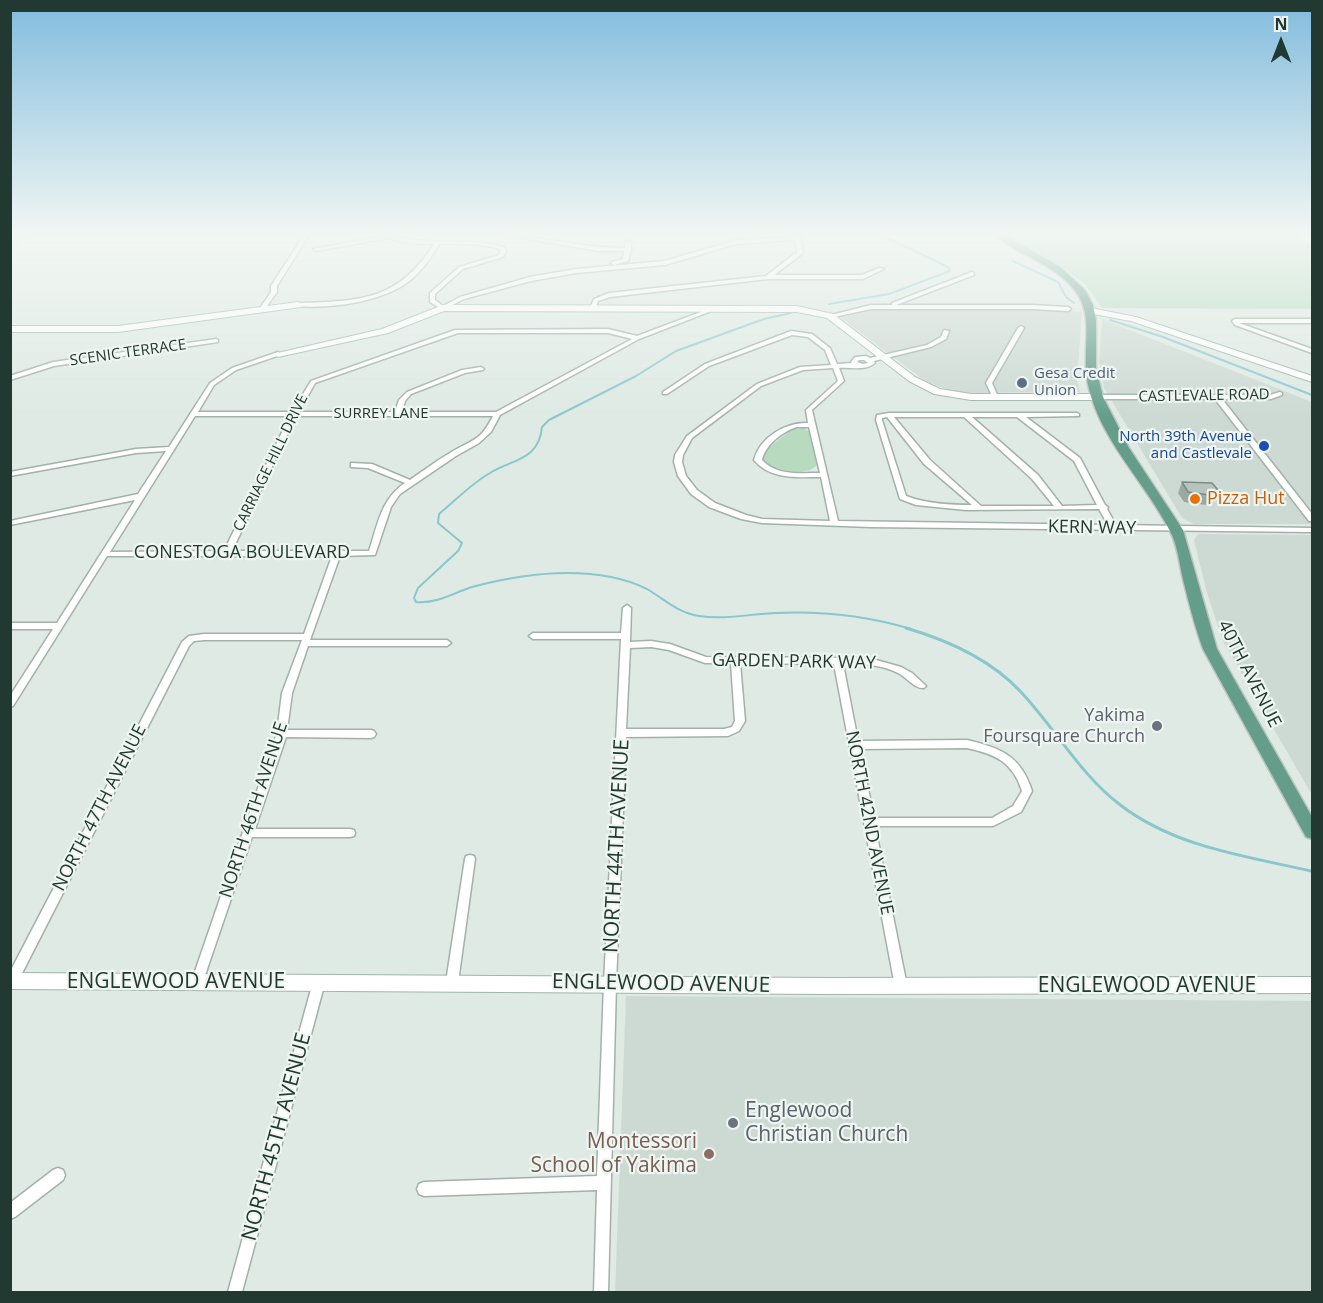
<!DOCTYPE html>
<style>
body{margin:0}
#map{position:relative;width:1323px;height:1303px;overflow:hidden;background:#dfeae4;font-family:"Open Sans",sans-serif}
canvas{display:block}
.frame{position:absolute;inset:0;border:12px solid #213930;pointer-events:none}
.north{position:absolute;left:1251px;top:12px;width:60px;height:60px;-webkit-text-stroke:4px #eff6f2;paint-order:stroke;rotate:0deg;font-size:16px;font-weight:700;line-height:24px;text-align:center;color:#213930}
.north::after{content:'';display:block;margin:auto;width:21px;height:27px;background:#213930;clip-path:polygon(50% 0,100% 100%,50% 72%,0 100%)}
</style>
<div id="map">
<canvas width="1323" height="1303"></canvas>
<div class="frame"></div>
<div class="north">N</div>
</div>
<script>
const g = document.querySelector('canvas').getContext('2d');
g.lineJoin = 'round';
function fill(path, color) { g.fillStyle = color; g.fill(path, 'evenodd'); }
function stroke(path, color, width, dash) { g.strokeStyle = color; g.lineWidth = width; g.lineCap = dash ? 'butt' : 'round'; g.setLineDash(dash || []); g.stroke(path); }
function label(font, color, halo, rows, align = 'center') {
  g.font = font + ' "Open Sans",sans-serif'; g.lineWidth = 4.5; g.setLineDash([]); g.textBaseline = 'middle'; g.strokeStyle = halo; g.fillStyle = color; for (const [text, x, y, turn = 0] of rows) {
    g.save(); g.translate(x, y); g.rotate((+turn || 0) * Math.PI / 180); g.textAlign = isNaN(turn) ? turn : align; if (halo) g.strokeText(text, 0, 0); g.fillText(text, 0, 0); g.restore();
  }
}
fill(new Path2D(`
 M1033,309L1082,312L1077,381L1080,392L973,393L951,391L925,381L841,318L869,310Z
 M1102,319L1312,402V524H1194L1182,518L1104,388L1099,362Z
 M1198,534L1312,535V795L1223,641L1207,593L1194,540Z
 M626,996L1312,1001V1292H615Z`), '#cdd9d3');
fill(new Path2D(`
 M1006,235H1299L1312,247V309L1102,308L1084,283L1062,267Z
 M804,428L810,432L817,465C807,477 776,471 765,462L763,457L765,451L792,429Z`), '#b8dabf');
stroke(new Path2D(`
 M1013,261L1058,282L1066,297L1074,303
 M829,304L889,294L950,271L948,267L881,235
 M791,313L764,319L676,351L636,376L549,420L542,427C539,460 513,459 490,473C472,483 455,501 439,514L438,523L462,543L458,551L418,588L414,598L416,602C437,604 453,593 472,587C502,579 536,573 567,573C594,573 623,577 647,589C664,599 678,613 699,616C724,620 750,614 776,613C821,611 867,616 911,629
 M1110,320L1163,337L1312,395`), '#89c7cd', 2);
stroke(new Path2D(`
 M906,628C947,640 990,659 1020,691C1055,728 1079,773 1119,804C1174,847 1245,856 1311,871`), '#89c7cd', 3);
const street = new Path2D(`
 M304,235H309L277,286V292L265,309H261L260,308L271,292V286Z
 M390,235C427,247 467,236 504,247L506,251L503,257L463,269L435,294V300L443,306L460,297L530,277L576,269L665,261L736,240L795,237V235H800L803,252L802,254L774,275H862L879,268L884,269L863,279H768L610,297L598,301L595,309L590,308L594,299L609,293L766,276L797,252L795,240L736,244L665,265L576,273L531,281L464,299L443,310L430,302V293L459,267L499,255L500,251V249C480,243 460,244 439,244C432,256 424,268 413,278C386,302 331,309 296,306L295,305L298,303C360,301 398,301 434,244C419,244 404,244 389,238L316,251L313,249Z
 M505,235H515L598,247L625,248V242L628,240L631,242V250L628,261L614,265L611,263L612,262L623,259L624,251H598Z
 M972,272L974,273V275L896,305H1032L1068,307L1071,309L1068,311L1032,309H871L830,318L827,316L871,305H892V303Z
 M714,307L719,308L639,339L500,415L491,432L479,443L456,456L400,494L391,507L375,555L340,556L310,640H447L451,643L447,646H308L292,693L287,730H371L374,731L376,734L374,737L371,738L286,737L255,829H350L354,830L355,833L354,836L350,837H252L201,987L197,988L193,987L191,983L277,733L282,693L302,640H204L194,641L189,646L16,985L10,986V972L182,642L189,636L204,634H304L332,556H107L13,706L10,707V696L53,629H10V623H57L135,500L10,525V521L138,494L166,451L136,453L10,476V472L136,449L169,447L210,383L232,368L278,352L281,354L280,355L236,370L214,385L198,412H292L311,381L455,330L608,329L637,336ZM458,333H608L632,339L496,412H402L405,401L411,394L465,373L483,370L484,369L481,367L462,370L407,392L399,400L395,412H299L315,383ZM195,416H290L224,551L110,552ZM296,416H493C480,442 473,439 450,453C436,461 423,471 410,480L372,464L351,463V467L368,468L405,483C381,499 378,524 369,551H232Z
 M1235,319H1312V323H1239L1312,349V353L1235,325L1232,321Z
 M1021,326L1024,328L992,383L998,397L997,398H993L986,383L1018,328Z
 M944,330L949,331L946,339L931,347L874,361L875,363C866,371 851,367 839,368L844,381L812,410L838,521L1108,525L1099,509L966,510L916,505L900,499L876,420L877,415L889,413H1077L1079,414V416L1026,417L1080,458L1105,505L1108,507L1107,509L1116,525L1312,528V532L871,527L762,523L741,519L709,507L691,494L678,476L674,462L675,455L687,436L757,384L800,367L831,365L825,350L808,337L792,335L709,366L667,394H663V392L705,364L791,331L812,334L830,348L837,364L852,363L851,362L855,357L866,356L870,358L927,345L941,337ZM859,360H864L868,363L863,364L857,362ZM833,368L838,381L806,410L808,423C786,422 760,437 754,460C771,480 796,477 821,477L830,521L762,519L746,515L715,503L697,490L686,476L682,462L683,455L692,438L761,386L803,370ZM887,417L924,464L972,505C950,505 927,504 906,496L882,420V418ZM894,417H964L1032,479L1054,506H981L930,460ZM972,417H1017L1074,461L1097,505L1062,506L1038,475ZM797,427H809L820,473C799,473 777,476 762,460C765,445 783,431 797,427Z
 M216,339L218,340V342L54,366L10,380V376L53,362Z
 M1280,392L1282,393V395L1271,399H1222L1312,514V521H1309L1215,399H1097L1094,397L1097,395H1270Z
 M627,605L631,608L630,642L651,641L670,644L706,657L869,658L901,667L912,673L924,684L926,686L924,688C915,689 908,679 900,674C882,664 863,664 843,664L858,741L967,740C1001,748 1021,756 1032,791L1021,812L993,826H875L907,986L905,990L901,991L897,990L895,986L834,664L740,663L745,721L739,731L728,736L626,737L616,984L608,1292H594L597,1190L424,1196L419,1194L417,1189L419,1184L424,1182L597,1176L604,984L621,639H533L529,636L533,633H621L623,608ZM651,647L669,650L705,663H731L735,721L732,727L724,729H626L630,648ZM967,748C995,754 1013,762 1022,791L1013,806L992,818H874L860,749Z
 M470,855L474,856L475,859L458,982L456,986L452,987L448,986L446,982L465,859L466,856Z
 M319,977L323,978L325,982L242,1292H228L313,982L315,978Z
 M58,1168L63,1170L65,1175L63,1180L15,1217L10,1219V1203L53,1170Z`);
const secondary = new Path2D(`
 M20,235H30L10,243V238Z
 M298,302L302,305L301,307L118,332H10V326H118Z
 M443,305L797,306L833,314L915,377L940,389L971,394H1097L1102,397L1097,400H971L934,394L909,381L827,318L797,312L444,311L388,333L278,357L273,354L382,329Z
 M1091,308L1136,317L1312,376V382L1131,321L1088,313V309Z
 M10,973L830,978L1312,977V993L830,994L10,989Z`);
const primary = new Path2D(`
 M995,235H1005L1060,267L1085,290L1093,305L1096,320V368L1103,397L1129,448L1183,530L1217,649L1312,817V839L1306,837L1203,649C1194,624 1188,600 1182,575C1179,560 1177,544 1170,531C1145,482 1100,440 1088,385C1081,355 1095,317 1076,292C1055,263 1019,257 995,235Z`);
stroke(street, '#a2b1aa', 3);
stroke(secondary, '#9fb5ab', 2);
stroke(primary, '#bcc4c1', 3);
fill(street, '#fff');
fill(secondary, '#fff');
fill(primary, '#659d8b');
fill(new Path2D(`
 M1182,482L1218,490L1213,501H1207L1206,505L1184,502L1178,493Z`), '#9ca9a3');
const building = new Path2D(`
 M1182,482L1212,483L1218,490H1207L1210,495L1188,492Z`);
fill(building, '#b5c4bd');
stroke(building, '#7f8984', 1.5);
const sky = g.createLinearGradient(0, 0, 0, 417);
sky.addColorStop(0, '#82bcdd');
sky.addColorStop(0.56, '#f1f6f3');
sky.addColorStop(1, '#f1f6f300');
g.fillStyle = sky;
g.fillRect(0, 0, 1323, 417);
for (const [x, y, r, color] of [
 [1022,383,6,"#5c6f8a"],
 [1264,446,6,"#1a4fb4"],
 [1195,499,6,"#e8710a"],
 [1157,726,6,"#6b7280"],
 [733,1123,6,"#6b7280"],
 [709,1154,6,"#8d6e63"]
]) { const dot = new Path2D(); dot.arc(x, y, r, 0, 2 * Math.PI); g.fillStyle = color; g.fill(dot); stroke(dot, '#eff6f2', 2); }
label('15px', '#213930', '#eff6f2', [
 ["SCENIC TERRACE",128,353,-8],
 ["CASTLEVALE ROAD",1204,396,-1],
 ["SURREY LANE",381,414],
 ["CARRIAGE HILL DRIVE",271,463,-64]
]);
label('15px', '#4e5e75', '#eff6f2', [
 ["Gesa Credit",1034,374],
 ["Union",1034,391]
], 'left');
label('15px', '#164399', '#eff6f2', [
 ["North 39th Avenue",1252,437],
 ["and Castlevale",1252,454]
], 'right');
label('18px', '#c56008', '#eff6f2', [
 ["Pizza Hut",1207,499]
], 'left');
label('18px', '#213930', '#eff6f2', [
 ["KERN WAY",1092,528,1],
 ["CONESTOGA BOULEVARD",242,553],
 ["GARDEN PARK WAY",794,662,1],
 ["40TH AVENUE",1249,674,63],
 ["NORTH 47TH AVENUE",100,808,-63],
 ["NORTH 46TH AVENUE",254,810,-72],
 ["NORTH 42ND AVENUE",869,823,79]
]);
label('18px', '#5b616d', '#eff6f2', [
 ["Yakima",1145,716],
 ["Foursquare Church",1145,737]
], 'right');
label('21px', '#213930', '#eff6f2', [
 ["NORTH 44TH AVENUE",617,846,-87],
 ["ENGLEWOOD AVENUE",176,982],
 ["ENGLEWOOD AVENUE",661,984,1],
 ["ENGLEWOOD AVENUE",1147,986],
 ["NORTH 45TH AVENUE",277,1137,-75]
]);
label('21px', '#5b616d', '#eff6f2', [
 ["Englewood",745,1111],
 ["Christian Church",745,1135]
], 'left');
label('21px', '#785e54', '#eff6f2', [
 ["Montessori",697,1142],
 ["School of Yakima",697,1166]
], 'right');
</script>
